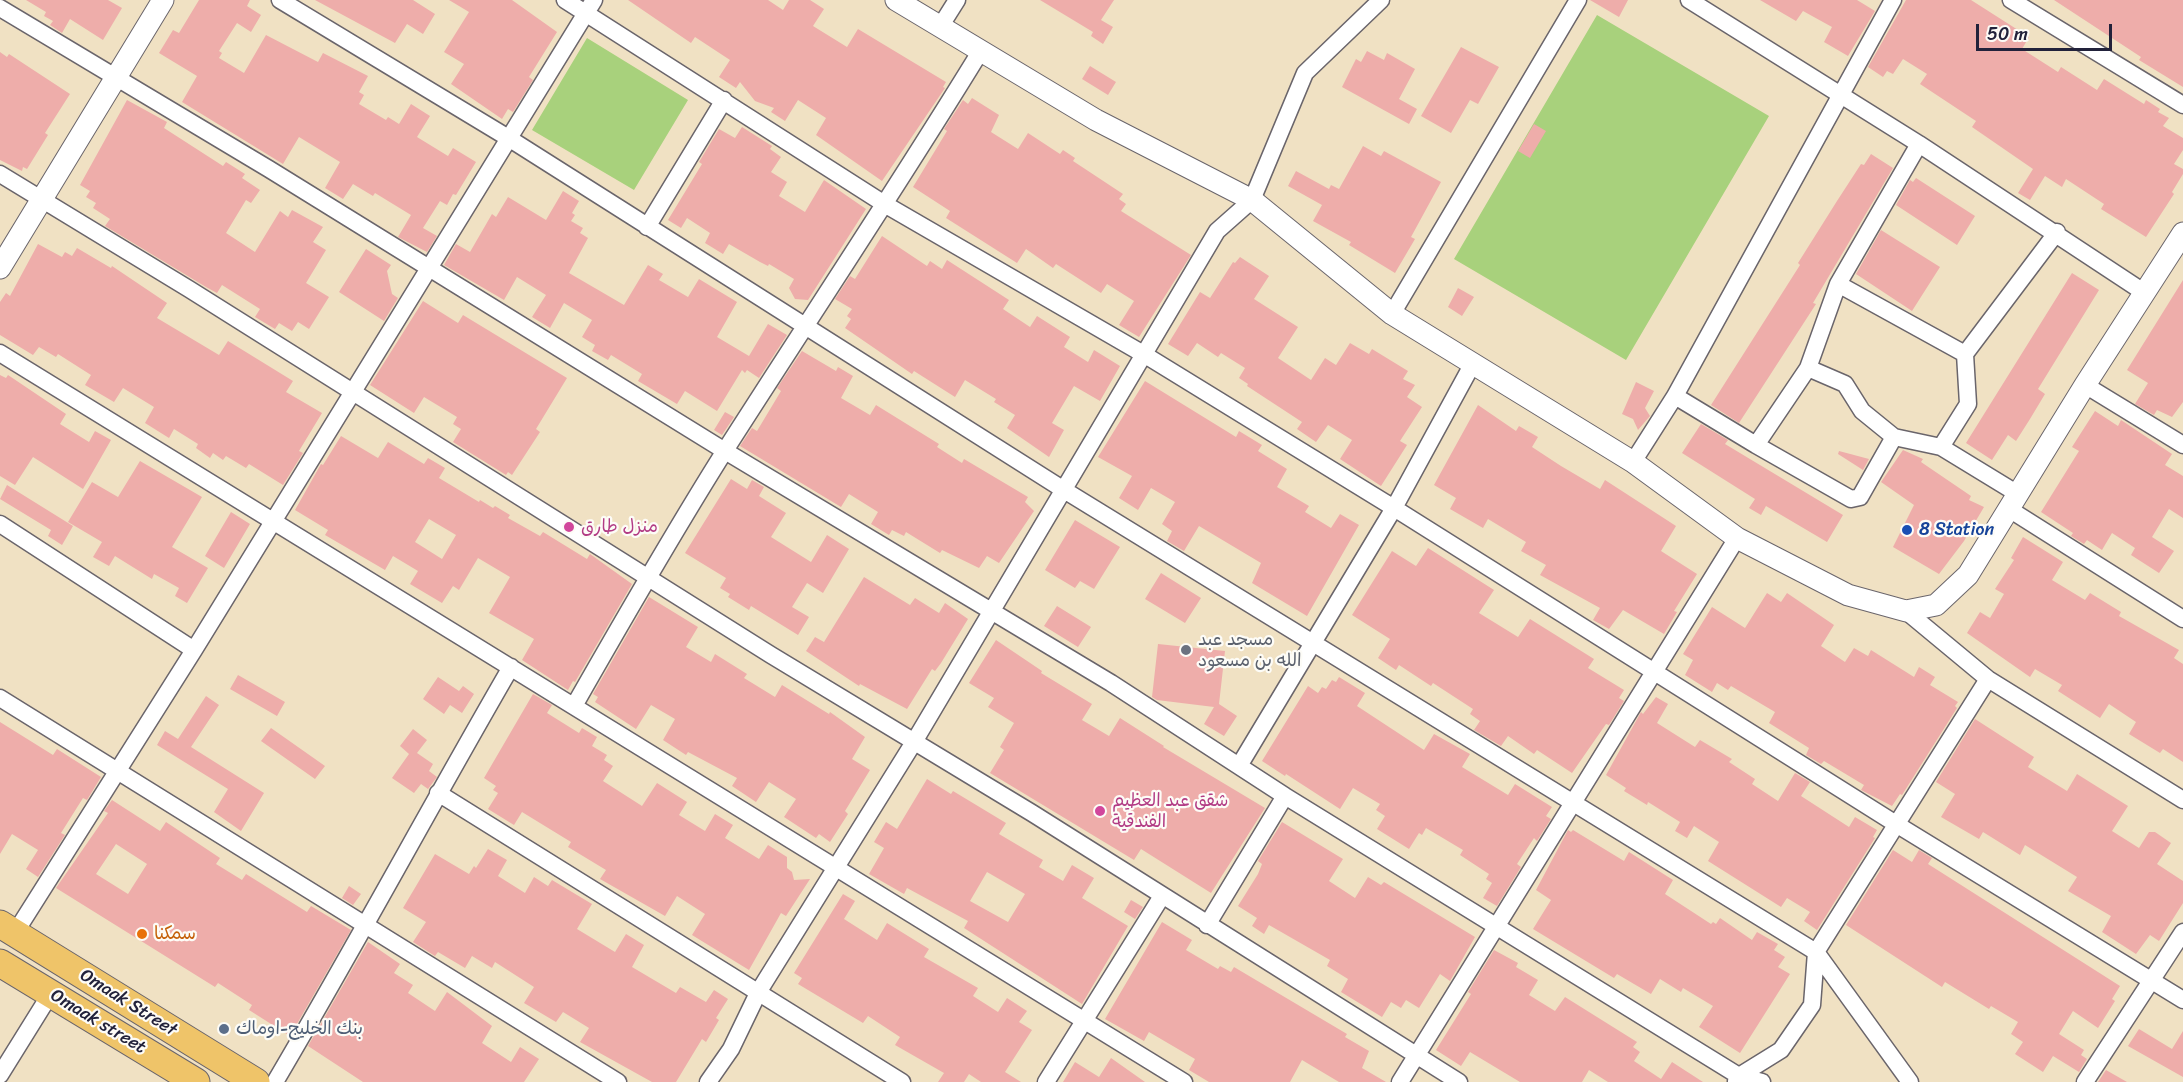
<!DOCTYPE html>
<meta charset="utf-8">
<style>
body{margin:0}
#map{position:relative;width:2183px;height:1082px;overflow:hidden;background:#f0e1c3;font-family:Sriracha,sans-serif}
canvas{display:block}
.scale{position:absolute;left:1976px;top:24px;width:136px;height:27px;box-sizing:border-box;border:3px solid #22223b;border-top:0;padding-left:8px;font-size:18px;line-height:21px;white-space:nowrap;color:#22223b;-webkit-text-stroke:4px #fdfcf7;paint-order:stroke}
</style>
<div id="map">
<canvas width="2183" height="1082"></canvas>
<div class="scale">50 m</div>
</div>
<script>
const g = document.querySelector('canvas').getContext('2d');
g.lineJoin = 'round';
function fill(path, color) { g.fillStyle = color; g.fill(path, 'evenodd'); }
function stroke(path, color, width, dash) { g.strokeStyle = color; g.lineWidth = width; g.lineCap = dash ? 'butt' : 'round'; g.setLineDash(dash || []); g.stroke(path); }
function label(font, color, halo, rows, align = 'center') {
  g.font = font + ' Sriracha,"Playpen Sans Arabic",sans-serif'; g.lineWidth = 4.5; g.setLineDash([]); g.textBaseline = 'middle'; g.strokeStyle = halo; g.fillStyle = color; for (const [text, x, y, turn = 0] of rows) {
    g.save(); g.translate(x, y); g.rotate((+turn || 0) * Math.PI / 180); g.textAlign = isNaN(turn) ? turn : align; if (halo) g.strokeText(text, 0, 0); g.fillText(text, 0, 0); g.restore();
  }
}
fill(new Path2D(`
 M1597,15L1769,116L1626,360L1454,259Z
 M587,38L688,100L634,190L532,130Z`), '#a8d17c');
fill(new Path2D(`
 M26,0H108L122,8L103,40L70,19L62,33L50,25L53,21L44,16L46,12Z
 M199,0H250L247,6L261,15L251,32L237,23L219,51L222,53L219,58L244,73L266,35L318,62L323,53L368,76L359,92L364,95L359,104L386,120L388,117L399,124L411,104L430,116L417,137L448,156L453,148L476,162L456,195L453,194L447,205L440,201L423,228L437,236L427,252L398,237L411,215L375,193L373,196L353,184L343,199L325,188L340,162L299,137L283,164L182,102L197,76L159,53L173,30L179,33Z
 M315,0H413L435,14L423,34L407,24L395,43Z
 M449,0H512L557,32L529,77L533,80L513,112L508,109L502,119L451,84L464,64L444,52L469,12Z
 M628,0H768L783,10L789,0H810L824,9L813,26L847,47L858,29L946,82L943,87L945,88L882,181L816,135L826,118L798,100L785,121L771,112L774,108L755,101L740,82L736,88L719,77L730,60L695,37L691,43Z
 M1040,0H1114L1101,20L1113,27L1103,44L1091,36L1093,32Z
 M1590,0H1628L1619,17Z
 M1760,0H1857L1875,11L1848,56L1824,42L1832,27L1803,11L1796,21Z
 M1906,0H1971L2029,37L2022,49L2058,72L2061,67L2097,90L2104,79L2144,104L2146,100L2160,109L2158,112L2169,118L2163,126L2183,138V150L2174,164L2183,169V174L2172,192L2174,194L2146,237L2101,209L2104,204L2066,179L2062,187L2045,176L2030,200L2018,193L2033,169L1972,127L1976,121L1920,84L1927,74L1903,59L1893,74L1887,71L1883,77L1868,67Z
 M2054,0H2183V87L2139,60L2141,57Z
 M1461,47L1499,67L1478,104L1470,100L1451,133L1421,116Z
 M1367,51L1384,60L1387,53L1415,69L1399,99L1417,109L1409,124L1342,87L1356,59L1361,62Z
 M0,52L7,57L9,54L70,94L45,133L48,135L27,169L23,167L22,171L0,160Z
 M1090,66L1116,82L1108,95L1082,79Z
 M972,98L999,115L991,132L1018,149L1028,133L1060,154L1063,150L1075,158L1073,161L1123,194L1119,199L1126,204L1121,211L1191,255L1139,337L1119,325L1134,301L1107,284L1101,293L1056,264L1053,268L1026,249L1017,263L946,218L950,211L913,187L947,131L944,129L963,100L968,104Z
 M127,100L167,122L164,128L223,166L226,162L245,174L242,178L260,190L251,203L246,200L226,233L255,252L280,211L288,217L292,210L323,227L313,242L326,250L306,283L329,297L309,329L298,322L292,331L279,323L275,329L255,317L260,309L222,285L217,293L206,287L105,226L110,219L93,208L96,203L86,197L90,191L80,185Z
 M1534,124L1546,131L1530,158L1518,151Z
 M742,127L772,146L770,149L781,157L771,172L787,182L779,196L805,212L824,180L866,209L808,300L795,299L789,288L794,279L769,264L768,266L760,262L729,244L723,254L705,243L710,233L687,218L681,228L668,220L702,164L699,162L719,129L735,138Z
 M1363,146L1381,156L1384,151L1441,182L1411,237L1415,239L1395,273L1349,245L1351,242L1313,221L1322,205L1288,186L1296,171L1329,189L1331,185L1339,189Z
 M1871,154L1893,168L1813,303L1816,304L1739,423L1711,405L1800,265L1798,263L1837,201L1861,164L1864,165Z
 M1916,178L1975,216L1957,245L1896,205L1910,180L1913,182Z
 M563,191L579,201L572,213L575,215L571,221L583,228L580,233L588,238L569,273L624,305L648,265L663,274L659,280L688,297L699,279L737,302L717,337L749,356L768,324L787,335L759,378L747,370L745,373L742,370L717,411L685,391L677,404L638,381L642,374L611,355L608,360L592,351L595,345L582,337L592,320L564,303L550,328L532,317L546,295L517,277L504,300L444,265L456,244L470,252L492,214L496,217L508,197L546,220Z
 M1881,230L1940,267L1912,311L1856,274Z
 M882,236L927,266L930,261L942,269L947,260L1009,300L1003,309L1030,327L1037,316L1070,337L1064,347L1088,362L1094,350L1120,366L1100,401L1074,386L1052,423L1064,430L1049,457L1007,428L1015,415L994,402L996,399L965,380L955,397L914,371L912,374L845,328L851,319L847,316L852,309L835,299L850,276L855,279Z
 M38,244L62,257L65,252L72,256L77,248L111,268L112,266L167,303L157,318L219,355L228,341L293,381L286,392L322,413L299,451L303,453L283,485L249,464L246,468L226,456L223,460L213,453L210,458L196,448L198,444L174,429L169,438L145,423L154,407L123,388L114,402L85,385L91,375L58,354L56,357L39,347L33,355L0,335V302L6,293L10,296Z
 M366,249L391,265L387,271L392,294L398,298L384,321L339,292Z
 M1240,257L1269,276L1254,299L1298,327L1278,358L1311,380L1325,358L1336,365L1350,343L1369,354L1372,349L1408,371L1403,379L1415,385L1407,397L1422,407L1400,441L1407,445L1381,486L1340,459L1352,440L1328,425L1316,442L1297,429L1302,422L1247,386L1248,384L1239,378L1245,368L1221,353L1218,357L1197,343L1188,356L1168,344L1200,292L1210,298L1233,262L1235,263Z
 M2072,273L2099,290L2038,389L2045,394L2030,419L2016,441L2008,435L1992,460L1966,443Z
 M2183,280V402L2172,417L2157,410L2154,415L2135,404L2148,383L2127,370Z
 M1458,288L1474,297L1462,316L1448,307Z
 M423,301L458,323L463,315L567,378L536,429L540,432L512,475L508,472L506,475L453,442L461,429L453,424L457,417L424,397L414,413L370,385Z
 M802,351L836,371L838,367L853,376L841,398L870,415L876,405L939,444L937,447L962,463L964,459L1028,497L1025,502L1034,511L999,563L987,556L979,568L942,550L940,553L906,532L904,536L892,530L889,535L871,524L878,512L849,494L841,507L740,446L752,428L757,431L781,391L777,388Z
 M0,375L6,378L8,375L66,414L60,424L89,442L95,431L111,440L83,489L33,457L15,485L0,476Z
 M1145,381L1236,437L1239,431L1262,445L1258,451L1287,469L1277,487L1309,506L1305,512L1331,528L1340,514L1359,525L1307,616L1252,583L1261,563L1199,526L1184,551L1167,541L1172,531L1162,524L1175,502L1151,488L1138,510L1119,498L1132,476L1098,457Z
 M1636,382L1654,391L1645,408L1650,416L1638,430L1633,419L1622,414Z
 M1478,405L1516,431L1519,426L1538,437L1532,447L1561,466L1600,489L1605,480L1676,526L1661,551L1697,574L1674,611L1677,612L1664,634L1623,610L1609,629L1593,620L1600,608L1540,575L1546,565L1521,551L1526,542L1488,519L1483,528L1450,509L1456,498L1434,485Z
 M2095,411L2118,426L2121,420L2172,454L2165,465L2183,476V518L2169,509L2152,537L2174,551L2159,573L2131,555L2135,548L2112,533L2102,550L2087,540L2084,544L2071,536L2073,533L2041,512L2079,451L2072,447Z
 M725,412L734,417L722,435L714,430Z
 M1701,424L1728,440L1725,444L1843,515L1827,542L1766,506L1761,515L1749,508L1755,499L1682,453Z
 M341,436L378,458L388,442L424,464L428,458L445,468L439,478L479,502L480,500L493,508L495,506L510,515L508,518L540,536L543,532L587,559L590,554L632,584L575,682L573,681L568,690L522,660L534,639L489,613L510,577L478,558L459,590L453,586L442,603L410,584L418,571L393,556L385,570L325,535L328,530L295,510L321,464L323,465ZM429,519L456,535L442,559L415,542Z
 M1903,450L1923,459L1921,462L1971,496L1969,500L1984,507L1964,541L1939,574L1893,547L1914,505L1881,482Z
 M1839,451L1869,459L1863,470L1838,454Z
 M140,461L202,497L172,547L208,568L187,603L175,596L179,588L154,574L152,579L115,556L109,566L93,557L102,542L68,522L92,482L118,497Z
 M731,479L747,489L752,480L764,487L759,496L786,513L771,537L811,562L827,535L849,549L823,593L807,583L792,607L809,617L798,635L751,606L749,610L728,597L730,594L720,588L726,578L685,553Z
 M7,485L73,526L62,545L48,536L51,530L0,499Z
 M231,512L250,524L224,568L205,556Z
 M1075,520L1120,547L1094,589L1080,581L1075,588L1045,570Z
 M2023,537L2063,562L2052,580L2085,600L2090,593L2121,612L2119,616L2179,650L2174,658L2183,664V762L2163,749L2160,753L2129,734L2136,722L2109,704L2100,718L2058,691L2062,685L2035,669L2030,677L1967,633L1980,612L1990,618L2004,594L1995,589L2014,560L2011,558Z
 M1428,548L1494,590L1479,613L1518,637L1530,619L1594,659L1588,668L1624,690L1619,698L1624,701L1609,725L1606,724L1572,773L1537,750L1534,754L1508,736L1501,746L1474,730L1480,721L1470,714L1473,709L1433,683L1431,686L1399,665L1396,670L1378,658L1390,639L1352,615L1392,551L1416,566Z
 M1161,573L1201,598L1185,623L1145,599Z
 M864,577L910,605L915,598L939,613L945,603L968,619L941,663L935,671L932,669L907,709L860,684L859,686L806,651L815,637L824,642Z
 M1767,593L1781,602L1787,593L1834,625L1821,646L1845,662L1854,648L1868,656L1871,650L1914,677L1919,667L1935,677L1930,685L1958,702L1955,706L1957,708L1902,795L1900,794L1892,806L1861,790L1864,785L1824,761L1821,764L1806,755L1809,748L1769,723L1775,712L1731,686L1728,690L1717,683L1712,692L1685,675L1693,660L1683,654L1712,607L1745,628Z
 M649,597L698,627L686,647L711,662L715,654L747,674L744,678L775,697L782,685L829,714L830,712L865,737L852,759L870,770L845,811L848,814L830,842L819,834L816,838L784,817L796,799L769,782L756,802L732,786L737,778L688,752L686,755L663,740L675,719L651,705L636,729L595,702L598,697L593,694Z
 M1057,606L1091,627L1078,647L1044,626Z
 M996,640L1042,671L1041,673L1092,704L1082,720L1109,736L1120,718L1164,746L1163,747L1265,808L1211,893L1141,849L1134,860L990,773L1004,750L1000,747L1014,723L988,707L994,698L969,683Z
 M1158,644L1225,651L1219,704L1237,716L1224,736L1204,724L1214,707L1157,700L1152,697Z
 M238,675L285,702L277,716L230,689Z
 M438,677L459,691L463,686L474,694L462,713L450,705L444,714L423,699Z
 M1339,677L1365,693L1357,706L1424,750L1434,734L1470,754L1462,767L1508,795L1515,784L1552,807L1546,816L1551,819L1537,841L1534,838L1517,864L1521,867L1497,906L1483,898L1492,883L1486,879L1489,874L1460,855L1463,850L1426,828L1422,835L1419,833L1409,849L1377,829L1385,816L1376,810L1380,804L1353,788L1340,809L1286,774L1285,776L1262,761L1308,686L1318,693L1322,687L1326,689L1332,680L1336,682Z
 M533,694L552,705L547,713L579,733L582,728L597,737L592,746L607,755L604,760L613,766L603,781L642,806L657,783L687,802L679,815L705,831L715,814L733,825L725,838L759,859L768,845L787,857V868L792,872L794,880L810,879L786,916L781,913L749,970L692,935L705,914L677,896L665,916L600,879L606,870L568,847L571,842L522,812L514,825L488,809L498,793L493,790L496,786L484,778Z
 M206,696L219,705L191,747L264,793L241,831L214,812L228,789L157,745L165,731L178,739Z
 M1656,697L1668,704L1657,723L1695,747L1700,740L1732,759L1729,762L1755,779L1752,784L1778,801L1795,773L1810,782L1801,796L1849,827L1855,817L1877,830L1873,837L1875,838L1817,930L1804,921L1810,912L1787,898L1781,907L1708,861L1719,842L1694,826L1687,838L1675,831L1680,822L1648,802L1647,805L1624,791L1626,788L1606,775L1641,712L1643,714Z
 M1975,719L2034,757L2028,767L2067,791L2077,774L2128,806L2112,831L2139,848L2149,832H2155L2171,843L2157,864L2183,881V903L2159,941L2150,935L2136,954L2102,932L2111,916L2068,891L2077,877L2025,845L2020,855L1983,832L1979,839L1941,817L1955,794L1936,782Z
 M0,722L53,755L57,749L101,777L87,800L83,798L61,833L65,835L38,877L26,869L38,850L12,834L0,854Z
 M271,728L325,766L315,779L261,741Z
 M413,729L427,740L417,753L433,764L429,771L437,777L428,789L421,784L414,793L392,778L409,754L400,746Z
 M927,779L951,794L953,791L1006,823L999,834L1043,860L1039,867L1063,881L1072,865L1094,878L1082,898L1128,926L1082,1004L964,928L968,921L907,888L904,894L869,874L884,848L874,842L886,822L897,829ZM987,872L1025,894L1008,922L970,901Z
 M112,800L160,831L166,822L220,858L216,864L242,880L246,874L307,912L311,906L351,930L290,1036L249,1010L252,1005L218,983L215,987L56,888L108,813L104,811ZM116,844L147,864L128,894L96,874Z
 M1282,822L1343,859L1329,881L1355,898L1368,877L1381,885L1384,882L1475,937L1450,981L1440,974L1419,1008L1406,1000L1401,1008L1391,1002L1382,1017L1341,992L1348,979L1327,966L1330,960L1269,925L1264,934L1252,926L1257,918L1238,906L1258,874L1262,864L1258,861Z
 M1568,830L1571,832L1573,830L1624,861L1629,852L1673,880L1665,894L1711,924L1713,922L1716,924L1720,918L1752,940L1757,932L1778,944L1774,950L1785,957L1778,967L1790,974L1740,1053L1699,1027L1713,1006L1683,988L1681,992L1660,979L1651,994L1617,974L1614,978L1533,929L1551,900L1536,890Z
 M488,849L507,860L498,876L525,893L534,877L548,886L552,880L592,904L577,929L615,952L626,934L644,945L632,967L676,993L680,987L706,1002L714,990L728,999L716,1018L719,1020L706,1042L702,1039L676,1082H652L580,1042L589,1028L563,1012L556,1022L524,1003L534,987L495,962L492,968L472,956L465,968L438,952L435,956L413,942L426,922L403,908L435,854L469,874L474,866L476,868Z
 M1893,850L1912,862L1919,850L1932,858L1928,864L2120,986L2112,999L2115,1001L2098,1028L2073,1011L2059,1034L2084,1050L2081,1055L2087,1059L2079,1072L2053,1056L2043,1072L2015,1054L2023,1042L2011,1034L2018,1022L1991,1006L1989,1009L1945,982L1942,987L1846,925Z
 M349,886L361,894L353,905L342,898Z
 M843,894L855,901L844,919L877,940L887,923L929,949L924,957L978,988L973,996L998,1012L1007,998L1027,1011L1019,1022L1032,1030L1005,1072L1021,1082H981L969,1074L964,1082H938L944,1073L895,1045L900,1037L868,1016L863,1023L798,984L802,978L794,973Z
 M1131,900L1143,907L1135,919L1124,912Z
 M1162,922L1192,940L1186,950L1218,969L1220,966L1231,972L1234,967L1347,1034L1345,1037L1369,1051L1362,1068L1386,1082H1339L1302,1060L1290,1082H1209L1189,1070L1195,1059L1149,1032L1144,1041L1105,1019Z
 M368,942L400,964L394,973L413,985L408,993L435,1011L447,992L492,1026L482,1043L511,1062L520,1047L539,1059L524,1082H363L308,1046Z
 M1494,950L1518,963L1516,967L1538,980L1529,995L1555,1011L1565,997L1637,1042L1633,1047L1640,1052L1634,1061L1661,1079L1672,1062L1703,1082H1608L1589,1070L1582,1082H1520L1470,1052L1461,1066L1436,1050L1471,994L1468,992Z
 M2139,1029L2172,1049L2183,1031V1077L2128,1046Z
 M1111,1058L1145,1082H1063L1075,1062L1099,1077Z
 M2106,1070L2127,1082H2098Z`), '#eeadaa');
const minor = new Path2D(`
 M280,0L510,139L1064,490L1816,952L1910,1082
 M565,0L886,205L1145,355L1394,508L1896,824L2183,1000
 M1689,0L1919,144L2145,293
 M2011,0L2183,105
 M0,8L269,169L725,451L1111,683L1285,796L1739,1076L1762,1082
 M940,27L957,0
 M0,174L189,289L771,655L1032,813L1459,1082
 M647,227L724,100
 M1838,284L1965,354
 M1392,314L1578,0
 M0,353L1184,1082
 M1808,368L1838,284L1919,144
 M2085,385L2183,445
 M1675,396L1756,445L1808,368L1845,384L1862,411L1894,437L1941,447L2018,494
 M1756,445L1851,499L1860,497L1894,437
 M1941,447L1968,404L1965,354L2057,232
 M1633,462L1675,396L1893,0
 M2009,509L2183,619
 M0,524L194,650
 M1906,611L1988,679L2183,800
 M0,698L618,1082
 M574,706C623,620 673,533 726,449C811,316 898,186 980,52
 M1239,766L1394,508L1472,365
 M438,793L902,1082
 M1207,925L1285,796
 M15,933L194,650L594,0
 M0,1075L51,993
 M1736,1081L1739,1076L1781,1050L1812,1005L1816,952L1988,679
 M275,1082C356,945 431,805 511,667
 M708,1082L731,1049L759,991L914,742L1217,231L1252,200L1305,73L1381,0
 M1046,1082L1162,896
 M1400,1082L1737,538
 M2085,1082L2183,932`);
const tertiary = new Path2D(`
 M896,0L1096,120L1252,200L1392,314L1633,462L1737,538L1848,595L1906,611L1936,605L1968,575L2085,385L2183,233
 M0,268L163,0`);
const primary = new Path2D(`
 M0,924L256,1082
 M0,963L196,1082`);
stroke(minor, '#6a656b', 19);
stroke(tertiary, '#6a656b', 23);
stroke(primary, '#6a656b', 29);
stroke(minor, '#fff', 16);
stroke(tertiary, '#fff', 21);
stroke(primary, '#efc469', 27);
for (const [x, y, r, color] of [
 [569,527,6,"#d1479c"],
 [1907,530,6,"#1a4fb4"],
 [1186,650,6,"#6b7280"],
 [1100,811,6,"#d1479c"],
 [142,934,6,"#e8710a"],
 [224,1029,6,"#5c6f8a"]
]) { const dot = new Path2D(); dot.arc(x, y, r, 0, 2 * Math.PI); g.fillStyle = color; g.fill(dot); stroke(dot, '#fdfcf7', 2); }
label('18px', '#b23c85', '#fdfcf7', [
 ["منزل طارق",581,527],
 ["شقق عبد العظيم",1112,801],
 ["الفندقية",1112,822]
], 'left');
label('18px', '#164399', '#fdfcf7', [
 ["8 Station",1919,530]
], 'left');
label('18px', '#5b616d', '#fdfcf7', [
 ["مسجد عبد",1198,640],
 ["الله بن مسعود",1198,661]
], 'left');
label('18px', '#c56008', '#fdfcf7', [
 ["سمكنا",154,934]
], 'left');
label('18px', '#22223b', '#fdfcf7', [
 ["Omaak Street",128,1003,32],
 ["Omaak street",98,1022,31]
]);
label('18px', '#4e5e75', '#fdfcf7', [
 ["بنك الخليج-اوماك",236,1029]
], 'left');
</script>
